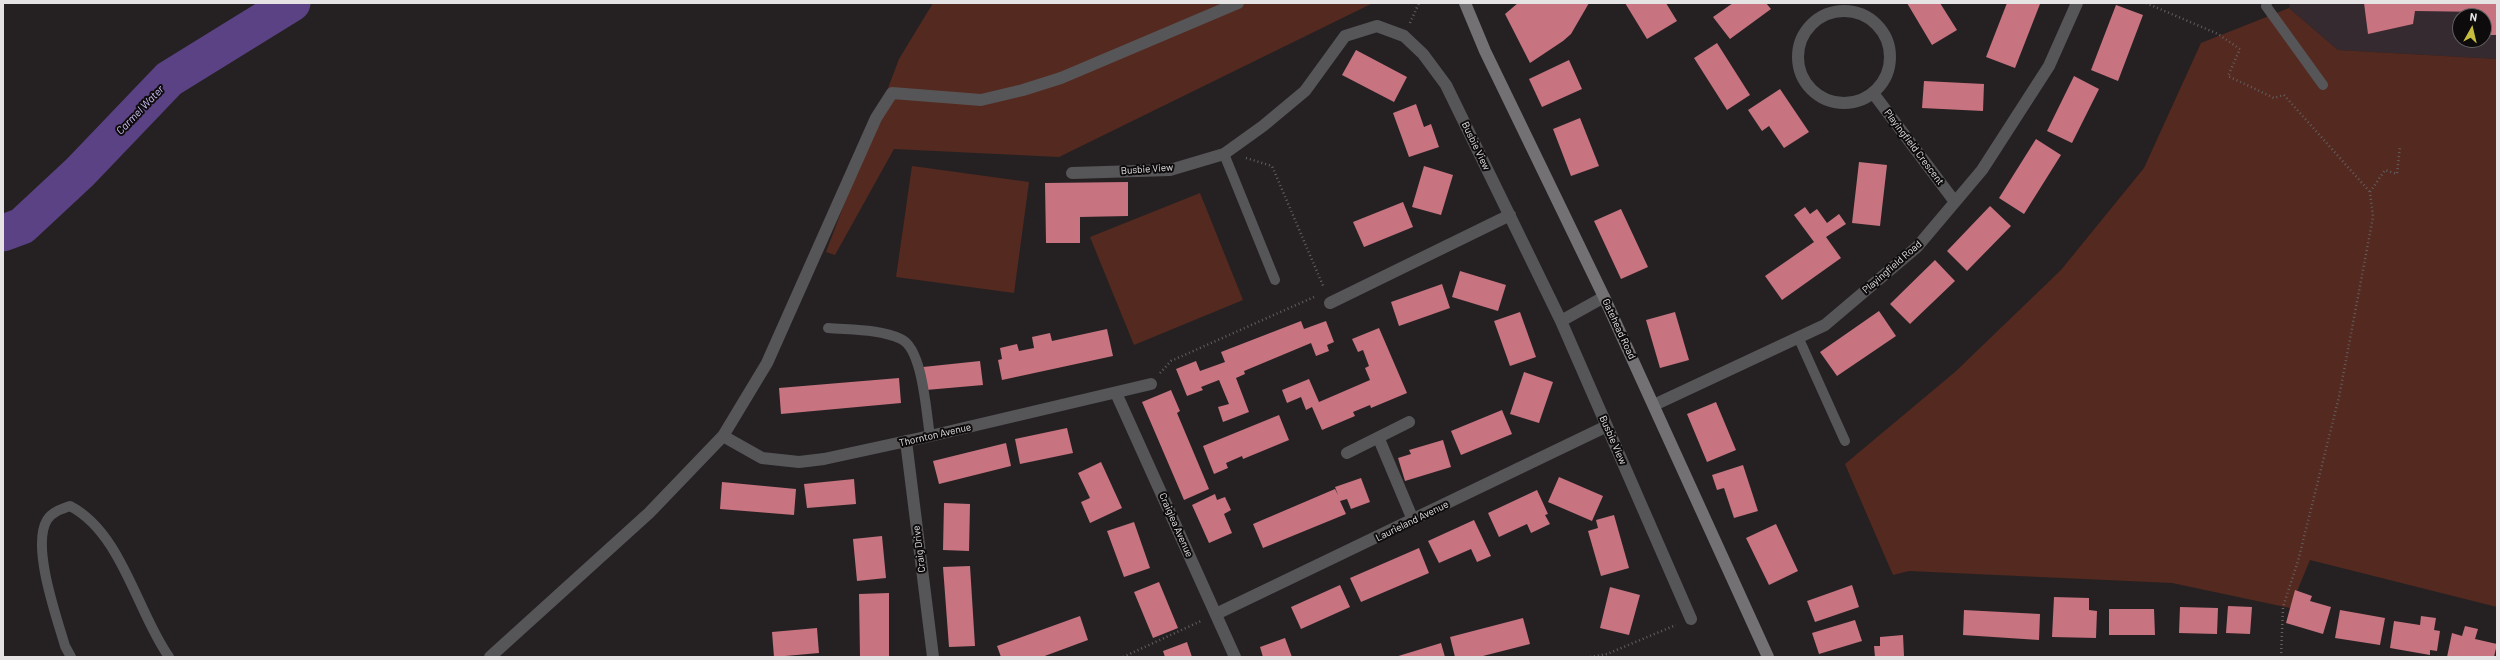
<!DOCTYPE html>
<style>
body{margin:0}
#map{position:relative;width:2500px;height:660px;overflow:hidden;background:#252123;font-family:Barlow,sans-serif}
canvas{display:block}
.frame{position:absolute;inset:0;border:4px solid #e5e3e4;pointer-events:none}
.north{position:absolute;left:2452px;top:8px;width:40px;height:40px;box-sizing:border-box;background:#0d0b0c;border:1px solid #636162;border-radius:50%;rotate:8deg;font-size:11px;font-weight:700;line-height:16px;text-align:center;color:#e5e3e4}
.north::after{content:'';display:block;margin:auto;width:14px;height:18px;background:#c6bc3d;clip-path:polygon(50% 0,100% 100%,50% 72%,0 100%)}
</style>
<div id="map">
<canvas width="2500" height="660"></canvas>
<div class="frame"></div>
<div class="north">N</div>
</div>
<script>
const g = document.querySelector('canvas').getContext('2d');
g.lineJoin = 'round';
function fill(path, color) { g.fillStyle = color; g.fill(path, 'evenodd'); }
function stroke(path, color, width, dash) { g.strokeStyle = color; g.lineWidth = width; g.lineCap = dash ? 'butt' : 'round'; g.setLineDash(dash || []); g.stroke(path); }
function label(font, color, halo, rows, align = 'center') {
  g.font = font + ' Barlow,sans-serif'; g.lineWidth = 4; g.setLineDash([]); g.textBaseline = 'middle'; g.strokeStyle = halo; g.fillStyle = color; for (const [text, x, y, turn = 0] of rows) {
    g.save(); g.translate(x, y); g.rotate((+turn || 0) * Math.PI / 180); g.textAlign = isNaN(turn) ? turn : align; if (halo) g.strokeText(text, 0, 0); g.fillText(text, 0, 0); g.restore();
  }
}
fill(new Path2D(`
 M2290,3H2497V59L2338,50L2289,8ZM2460,16H2484V40H2460Z`), '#342a2f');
fill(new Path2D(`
 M933,3H1373L1059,157L894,149L835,255L826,252L899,59Z
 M2289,8L2338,50L2497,59V607L2310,560L2290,608L2172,583L1909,571L1893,575L1845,464L1955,372L2061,270L2144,168L2201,43Z
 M912,166L1029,182L1014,293L896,277Z
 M1200,193L1243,300L1134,345L1090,237Z`), '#54291f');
stroke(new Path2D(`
 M3,233L22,226L80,172L169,79L292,3`), '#5b4284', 37);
fill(new Path2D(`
 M1518,3H1589L1571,34L1563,41L1530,63L1505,14Z
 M1625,3H1666L1677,21L1647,39Z
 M1733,3H1766L1771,9L1730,39L1713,17Z
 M1907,3H1940L1957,30L1932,45Z
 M2007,3L2040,4L2015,68L1986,57Z
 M2364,3H2497V35H2484V12L2415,11L2413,24L2368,34Z
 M2116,5L2143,15L2118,81L2091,70Z
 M1717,43L1750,95L1727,110L1694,58Z
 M1356,50L1407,77L1394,102L1342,75Z
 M1569,60L1582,89L1542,107L1529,79Z
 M2074,76L2099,89L2072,143L2047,131Z
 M1924,81L1984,84L1983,111L1922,108Z
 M1780,89L1809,132L1784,148L1769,126L1762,131L1748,110Z
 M1416,104L1424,127L1431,124L1439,147L1409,157L1393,113Z
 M1580,118L1599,166L1571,176L1553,129Z
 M2036,139L2061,155L2024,214L1999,198Z
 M1859,162L1887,165L1880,226L1852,223Z
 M1424,166L1453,175L1441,215L1412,207Z
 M1128,182V216L1080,217V243H1046L1045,183Z
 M1403,202L1413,227L1364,247L1353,222Z
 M1990,206L2011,226L1967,271L1947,251Z
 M1805,207L1810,214L1817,209L1827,223L1839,214L1846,224L1826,237L1841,258L1782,300L1765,276L1814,242L1794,215Z
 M1621,209L1648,267L1621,279L1594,221Z
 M1935,260L1955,281L1910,324L1890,304Z
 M1460,271L1506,285L1498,311L1452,297Z
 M1442,284L1450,308L1399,326L1391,302Z
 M1879,311L1896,336L1837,376L1820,352Z
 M1520,312L1536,357L1510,366L1494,321Z
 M1675,312L1689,360L1660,368L1646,320Z
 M1301,321L1304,329L1326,321L1334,342L1327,345L1329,351L1316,356L1311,343L1244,371L1245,374L1236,378L1249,412L1223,422L1218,407L1229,404L1219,380L1201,387L1203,390L1187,396L1176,369L1196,361L1200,371L1225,362L1221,352Z
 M1379,328L1407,393L1371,408L1370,405L1353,412L1355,416L1322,430L1312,407L1306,410L1301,397L1287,403L1282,390L1309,379L1319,402L1370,380L1365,368L1369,366L1363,350L1358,352L1352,339Z
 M1107,329L1113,356L1002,380L998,360L1002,359L1000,348L1017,344L1019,351L1034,348L1032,337L1050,333L1052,341Z
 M980,361L983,385L926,390L923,367Z
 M1524,372L1553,382L1539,423L1510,414Z
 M899,378L901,403L781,414L779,388Z
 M1171,390L1180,411L1177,413L1209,489L1184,500L1142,402Z
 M1716,402L1736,450L1707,462L1687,414Z
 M1502,410L1512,434L1461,455L1451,431Z
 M1279,415L1289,440L1243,459L1242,456L1226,463L1228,468L1214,474L1203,446Z
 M1067,428L1073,453L1020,464L1015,439Z
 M1443,440L1451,467L1405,481L1398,458L1411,454L1409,450Z
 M1006,443L1011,466L939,484L933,461Z
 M1101,462L1122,508L1090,523L1081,502L1090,498L1078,473Z
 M1743,465L1758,511L1734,518L1724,488L1717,490L1712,475Z
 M1559,477L1603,496L1592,521L1548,502Z
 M1361,478L1370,502L1351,509L1347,499L1340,501L1346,514L1263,548L1253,524L1335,489L1338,495L1335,487Z
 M854,479L856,504L807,508L804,484Z
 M722,482L796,489L794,515L720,509Z
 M1537,490L1548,514L1545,515L1550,524L1531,533L1527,524L1499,537L1488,513Z
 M1215,494L1217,500L1225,497L1231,510L1224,514L1232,533L1209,543L1192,505Z
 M944,503L970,504L969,551L943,550Z
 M1614,515L1629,568L1601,576L1588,531L1598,528L1596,520Z
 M1474,520L1491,556L1477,562L1471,549L1439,563L1428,541Z
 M1134,522L1150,568L1124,577L1107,531Z
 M1776,524L1798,571L1769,585L1746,538Z
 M882,536L886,578L857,581L853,539Z
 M1419,548L1429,573L1361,602L1350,578Z
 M970,566L975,646L949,647L943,567Z
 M1159,582L1178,628L1153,638L1134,592Z
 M1340,585L1350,607L1301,629L1291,607Z
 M1852,585L1859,607L1815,622L1807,601Z
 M1610,587L1640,595L1629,635L1600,628Z
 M2295,590L2312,596L2310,601L2331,607L2323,634L2286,623Z
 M889,593V657H860L859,594Z
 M2054,597L2089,598V610L2097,611L2096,638L2052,637Z
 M2228,606L2252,607L2250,634L2226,633Z
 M2180,607L2218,608L2217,634L2179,633Z
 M2109,609H2154L2155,635H2109Z
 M1964,610L2040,614L2039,640L1963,635Z
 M2340,610L2385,618L2380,645L2335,638Z
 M1080,616L1088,640L1042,657H1001L997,646Z
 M2421,616L2436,618L2434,630L2440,631L2437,651L2430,650V655L2390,648L2394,621L2420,625Z
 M1523,618L1530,644L1479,657H1455L1450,637Z
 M1855,620L1862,641L1819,654L1812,633Z
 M2465,626L2478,629L2475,639L2497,644L2494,657H2447L2452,633L2462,636Z
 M817,628L819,653L774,657L772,632Z
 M1903,635L1904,656L1875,657L1874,646H1880V637Z
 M1285,638L1292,657H1263L1260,647Z
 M1187,642L1192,657H1165L1163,651Z
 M1441,643L1445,657H1395Z`), '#c77380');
stroke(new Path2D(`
 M2146,3L2218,34L2240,49L2228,76L2274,98L2284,95L2370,192
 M1410,23L1419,3
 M1246,158L1272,166L1324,288
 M1160,373L1171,361L1314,297
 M1123,657L1201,621
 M1590,657L1607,654L1676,625
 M2281,657L2283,607L2298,561L2339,397L2373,217L2370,192L2385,170L2397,174L2400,146`), '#625f60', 2.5, [1, 3]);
stroke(new Path2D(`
 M2267,3L2266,6L2323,85
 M1224,154L1275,280
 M828,328C851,330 880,329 901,339C923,349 926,413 930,436
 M1799,339L1845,441
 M71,657L65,646C57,618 31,546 47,520C52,512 61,509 70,506C122,533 137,612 169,657`), '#565557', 10);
stroke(new Path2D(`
 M1798 57a46 46 0 1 1 92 0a46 46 0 1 1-92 0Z
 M1873,93L1955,202
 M1072,173L1170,170L1224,154L1263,126L1305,91L1345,36L1377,26L1404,36L1423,54L1446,85L1561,321L1691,619
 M1330,303L1510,215
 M1561,321L1604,297
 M1116,393L1235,657
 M1654,405L1825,325L1917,247L1982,170L2049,66L2077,3
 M723,436L762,458L799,462L824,459L930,436L1151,384
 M1379,439L1413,520
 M906,441L933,657
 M1347,453L1409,422
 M1216,614L1607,426
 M490,657L649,513L723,436L767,363L876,118L892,93L981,100L1023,90L1061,78L1238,3`), '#565557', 12);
stroke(new Path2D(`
 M1465,3L1485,51L1604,297L1768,657`), '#737174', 12);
label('10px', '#e5e3e4', '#0d0b0c', [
 ["Busbie View",1476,146,64],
 ["Playingfield Crescent",1914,147,53],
 ["Busbie View",1147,169,-4],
 ["Playingfield Road",1892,267,-41],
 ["Gatehead Road",1619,329,65],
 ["Thornton Avenue",935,435,-13],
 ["Busbie View",1613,440,66],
 ["Laurieland Avenue",1412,521,-26],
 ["Craiglea Avenue",1176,525,66],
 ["Craig Drive",919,549,-97]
]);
label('italic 11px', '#d1bff9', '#0d0b0c', [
 ["Carmel Water",140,110,-46]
]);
</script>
